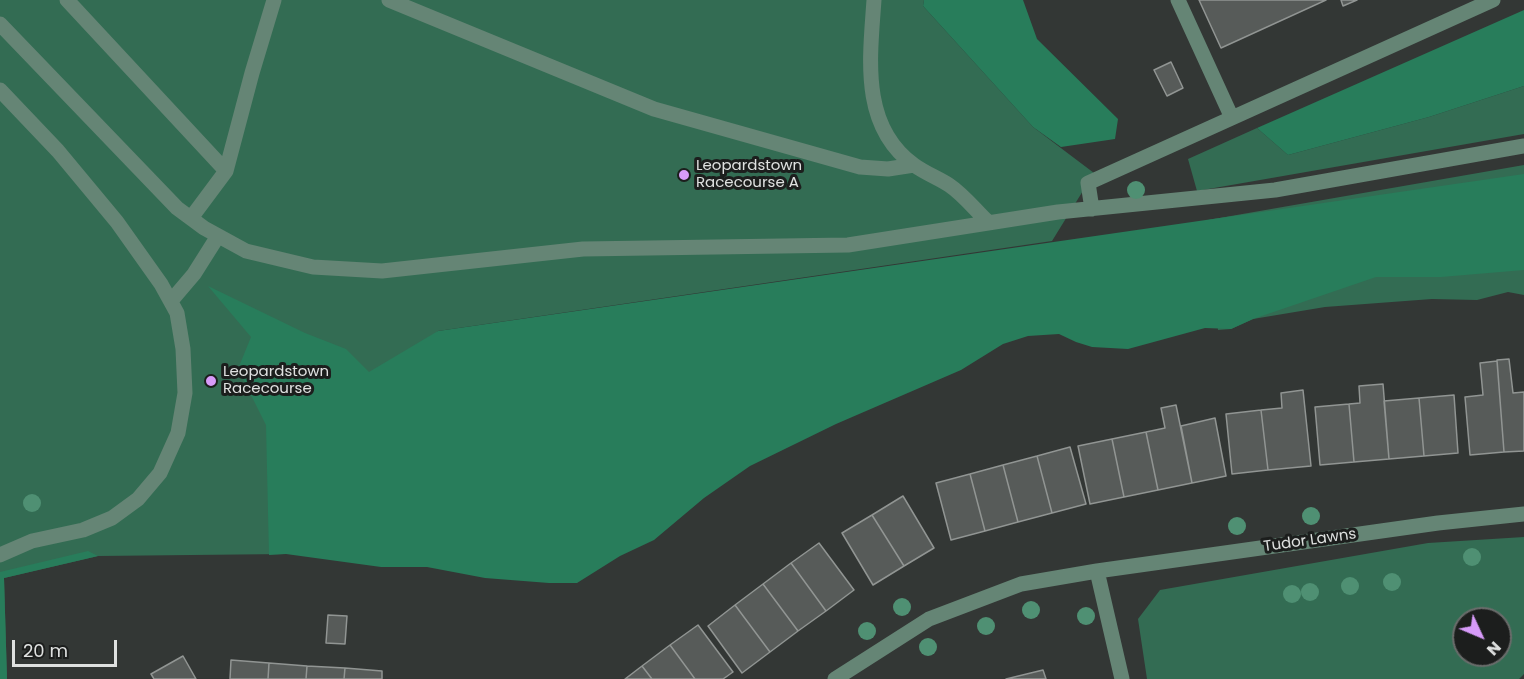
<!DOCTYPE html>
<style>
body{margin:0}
#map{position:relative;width:1524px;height:679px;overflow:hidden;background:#333735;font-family:Poppins,sans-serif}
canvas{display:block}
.north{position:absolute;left:1452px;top:607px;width:60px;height:60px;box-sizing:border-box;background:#1c1e1d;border:2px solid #6a6c6b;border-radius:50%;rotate:134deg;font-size:16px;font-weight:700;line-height:24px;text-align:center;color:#dfe1e0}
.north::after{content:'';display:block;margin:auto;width:21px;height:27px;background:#d79bf9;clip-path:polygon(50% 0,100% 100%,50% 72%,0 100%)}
.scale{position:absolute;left:12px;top:640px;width:105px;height:27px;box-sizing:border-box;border:3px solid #dfe1e0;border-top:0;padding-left:8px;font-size:18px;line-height:21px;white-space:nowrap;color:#dfe1e0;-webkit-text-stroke:4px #1c1e1d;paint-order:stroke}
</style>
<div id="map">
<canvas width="1524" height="679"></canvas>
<div class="north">N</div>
<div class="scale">20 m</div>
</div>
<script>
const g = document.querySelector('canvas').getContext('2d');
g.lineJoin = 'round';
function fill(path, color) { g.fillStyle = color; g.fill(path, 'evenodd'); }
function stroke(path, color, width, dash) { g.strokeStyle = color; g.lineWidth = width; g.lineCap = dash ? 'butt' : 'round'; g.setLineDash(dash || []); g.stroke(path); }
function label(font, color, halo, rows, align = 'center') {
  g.font = font + ' Poppins,sans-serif'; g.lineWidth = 6; g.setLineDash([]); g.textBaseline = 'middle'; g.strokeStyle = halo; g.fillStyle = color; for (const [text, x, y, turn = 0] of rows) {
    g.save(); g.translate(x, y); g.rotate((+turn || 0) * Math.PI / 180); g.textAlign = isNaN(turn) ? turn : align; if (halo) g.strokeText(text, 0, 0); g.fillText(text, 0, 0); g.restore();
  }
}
fill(new Path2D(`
 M0,0H924L923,6L1033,127L1094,173L1052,241L438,331L286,554L98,556L4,578L7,679H0Z
 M1524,86V134L1197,191L1188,159L1257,128L1288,155L1429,117Z
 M1524,165V295L1508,292L1477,300L1432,299L1325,307L1253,319L1231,329L1218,330L1208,220Z
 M1524,537V674L1519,679H1147L1138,619L1160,590L1428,543ZM1464,619H1500V655H1464Z`), '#336c53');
fill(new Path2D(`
 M924,0H1023L1037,39L1118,119L1115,139L1061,147L1033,127L923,6Z
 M1524,10V86L1429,117L1288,155L1257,128Z
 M1524,174V270L1441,277H1376L1253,319L1231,329L1205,328L1128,349L1092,347L1076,342L1059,334L1028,336L1003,344L961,370L836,424L750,466L704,498L654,540L620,556L577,583H549L485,578L427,567H381L286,554L269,555L266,425L238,369L251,337L208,286L305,333L346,349L369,372L438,331Z
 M88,551L98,556L4,578L7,679H0V572Z`), '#287d5b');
const building = new Path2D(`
 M1199,0H1326L1221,48Z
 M1341,0H1357L1343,6Z
 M1171,62L1183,88L1167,96L1154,70Z
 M1509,359L1513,393L1524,392V451L1504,452L1497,360Z
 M1497,361L1504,452L1470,455L1465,397L1483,395L1480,363Z
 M1383,384L1389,459L1354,462L1349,404L1360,403L1359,386Z
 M1303,390L1311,466L1268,470L1261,410L1282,408L1281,393Z
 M1454,395L1458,453L1424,456L1419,398Z
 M1419,398L1424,456L1389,459L1384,401Z
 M1349,404L1354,462L1320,465L1315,407Z
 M1176,405L1192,483L1158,490L1146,432L1165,428L1161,408Z
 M1261,410L1268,470L1232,474L1226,414Z
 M1215,418L1226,476L1192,483L1181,426Z
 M1146,432L1158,490L1124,497L1112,439Z
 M1112,439L1124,497L1090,504L1078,446Z
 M1070,447L1086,504L1052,513L1037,456Z
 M1037,456L1052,513L1018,522L1003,465Z
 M1003,465L1018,522L985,531L970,474Z
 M970,474L985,531L951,540L936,483Z
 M903,496L934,548L904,566L872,515Z
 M872,515L904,566L873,585L842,533Z
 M819,543L854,590L826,611L791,563Z
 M791,563L826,611L798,631L763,584Z
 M763,584L798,631L770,652L735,605Z
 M735,605L770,652L742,673L708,626Z
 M328,615L347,616L345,644L326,643Z
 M698,625L733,672L723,679H695L670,645Z
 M670,645L695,679H652L642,666Z
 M183,656L196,679H154L151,674Z
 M231,660L269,663L268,679H230Z
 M269,663L307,666L306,679H268Z
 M307,666L345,668L344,679H306Z
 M642,666L652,679H625Z
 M345,668L382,671V679H344Z
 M1043,670L1046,679H1006Z`);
fill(building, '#575b59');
stroke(building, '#919593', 1.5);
stroke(new Path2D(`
 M67,0L226,171
 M389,0L654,109L860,167L888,169L914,165
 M874,0C870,58 860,126 914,165C925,173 938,178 949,185C964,195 976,211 989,223
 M1178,0L1232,118
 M0,24L177,208L204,228L246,251L313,267L382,271L583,249L848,245L1058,212L1275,190L1524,146
 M0,90L58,151L117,222L161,284L177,313L183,349L185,393L178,433L160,473L138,499L112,518L83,530L32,541L0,555
 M1092,209L1088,183L1493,0
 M191,218L226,171L252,73L274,0
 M171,301L194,274L218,236
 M1097,571L1122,679
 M835,679L929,619L1021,584L1097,571L1438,523L1524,514`), '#658575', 15);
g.fillStyle = '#4f9073';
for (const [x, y] of [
 [1136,190],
 [32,503],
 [1311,516],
 [1237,526],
 [1472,557],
 [1392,582],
 [1350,586],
 [1310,592],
 [1292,594],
 [902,607],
 [1031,610],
 [1086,616],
 [986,626],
 [867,631],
 [928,647]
]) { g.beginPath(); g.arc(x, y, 9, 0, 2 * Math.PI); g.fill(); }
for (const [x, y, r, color] of [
 [684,175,6,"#d79bf9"],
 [211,381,6,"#d79bf9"]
]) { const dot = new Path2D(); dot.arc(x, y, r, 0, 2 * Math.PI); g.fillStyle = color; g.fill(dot); stroke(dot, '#1c1e1d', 2); }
label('15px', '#dfe1e0', '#1c1e1d', [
 ["Leopardstown",696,166],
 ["Racecourse A",696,183],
 ["Leopardstown",223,372],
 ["Racecourse",223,389]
], 'left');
label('15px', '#dfe1e0', '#1c1e1d', [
 ["Tudor Lawns",1310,541,-8]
]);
</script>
